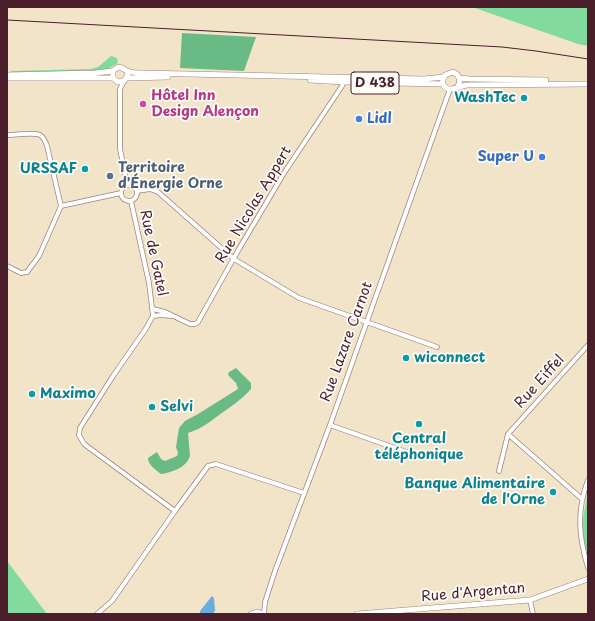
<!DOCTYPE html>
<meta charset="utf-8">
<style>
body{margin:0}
#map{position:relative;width:595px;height:621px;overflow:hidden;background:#f2e4c8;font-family:"Playpen Sans",sans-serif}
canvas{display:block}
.frame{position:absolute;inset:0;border:8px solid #4a1f2b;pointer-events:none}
</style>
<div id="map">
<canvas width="595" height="621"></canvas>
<div class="frame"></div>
</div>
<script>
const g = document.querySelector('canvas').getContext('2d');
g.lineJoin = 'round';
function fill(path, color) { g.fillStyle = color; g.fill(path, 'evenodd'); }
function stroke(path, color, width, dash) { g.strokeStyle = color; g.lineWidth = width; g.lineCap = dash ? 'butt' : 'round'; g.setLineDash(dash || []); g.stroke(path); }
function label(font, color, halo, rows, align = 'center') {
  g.font = font + ' "Playpen Sans",sans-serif'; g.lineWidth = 3.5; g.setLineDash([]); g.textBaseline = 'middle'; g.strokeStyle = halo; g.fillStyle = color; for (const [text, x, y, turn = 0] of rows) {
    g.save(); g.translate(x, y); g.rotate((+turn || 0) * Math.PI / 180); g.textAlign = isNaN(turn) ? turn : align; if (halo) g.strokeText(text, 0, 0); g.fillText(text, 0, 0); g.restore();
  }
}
fill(new Path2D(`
 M472,7H588V46L578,44Z
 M111,56L117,58L118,63L104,71L7,73L12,71L90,69L98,67Z
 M588,493V554C579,531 583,517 588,493Z
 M7,561L47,614H7Z`), '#83da9e');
fill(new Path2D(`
 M182,33L256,37L244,71L180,68Z
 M236,368L251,383V389C244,397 237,402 229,408C215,417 205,428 188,433L190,456C186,468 173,472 161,474C156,470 148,465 148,458L157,452L161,459L165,461L177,456L178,453L176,447L179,428L185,421L198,414L238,389L236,383L228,375L229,372Z`), '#6aba85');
fill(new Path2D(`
 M212,596L214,598L215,611L213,613L200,614V611Z`), '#68adde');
const minor = new Path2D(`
 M124,81L120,89V149L127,184
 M7,135C15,135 33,132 40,135C44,137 46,143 47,146L61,206L121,193
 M121 193a8 8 0 1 1 16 0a8 8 0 1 1-16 0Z
 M137,191L150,189L158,192L234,259L299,298L437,347
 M131,201L149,283L153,316L145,330L113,376L80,428L79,435L84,444L175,511L208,466L216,464L304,493
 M7,266L21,273L27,272L39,256L61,206
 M153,309L165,312L190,324H195L198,322L239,249L284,173L342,86L344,80
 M153,316L161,315L171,316
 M330,425L412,454
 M508,434L582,499
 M499,471L508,434L588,345
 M588,480C576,512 579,537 588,568
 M530,600L533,614
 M97,614L112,601L175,511
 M264,614L265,602L275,571L330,425L450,89`);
const major = new Path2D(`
 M127,71L128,75L124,81L118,82L113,78V71C118,65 121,67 127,71C130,72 136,73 140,73L424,79L444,77
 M7,75L95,73L113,71
 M7,78H113
 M127,78L168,77
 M459,78L469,79L546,80
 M310,80L344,82L443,84
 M458,86C461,80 460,75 453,72L445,75C443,78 442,80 443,84C447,94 460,86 467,85L588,84
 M251,614L258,612L263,614
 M357,614L530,600L588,579`);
stroke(minor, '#9e827a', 5.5);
stroke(major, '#9e827a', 6);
stroke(minor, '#fff', 4);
stroke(major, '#fff', 5);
stroke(new Path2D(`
 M7,20L502,47L536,51L588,59`), '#4a1f2b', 1);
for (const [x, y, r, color] of [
 [524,98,4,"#0f9aa8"],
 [143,104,4,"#d1479c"],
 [359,119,4,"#3f7fe0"],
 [542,157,4,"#3f7fe0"],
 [85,169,4,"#0f9aa8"],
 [110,176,4,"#5c6f8a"],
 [406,358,4,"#0f9aa8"],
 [32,394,4,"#0f9aa8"],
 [152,407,4,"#0f9aa8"],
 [419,424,4,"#0f9aa8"],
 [553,492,4,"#0f9aa8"]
]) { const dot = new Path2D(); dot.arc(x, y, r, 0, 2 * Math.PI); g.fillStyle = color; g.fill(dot); stroke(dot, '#fdfcf7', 1.5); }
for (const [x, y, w] of [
 [375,83,48]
]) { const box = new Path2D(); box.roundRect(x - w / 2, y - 11, w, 22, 3); g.fillStyle = '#fdfcf7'; g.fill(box); stroke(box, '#4a1f2b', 1); }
label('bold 13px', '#4a1f2b', null, [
 ["D 438",375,83]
]);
label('bold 14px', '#b23c85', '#fdfcf7', [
 ["Hôtel Inn",151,96],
 ["Design Alençon",151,112]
], 'left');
label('bold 14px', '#0d838f', '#fdfcf7', [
 ["WashTec",516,98],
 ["URSSAF",77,169],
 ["wiconnect",414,358,"left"],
 ["Maximo",40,394,"left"],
 ["Selvi",160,407,"left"],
 ["Central",419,439,"center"],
 ["téléphonique",419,455,"center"],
 ["Banque Alimentaire",545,484],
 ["de l'Orne",545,500]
], 'right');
label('bold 14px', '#366cbe', '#fdfcf7', [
 ["Lidl",367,119],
 ["Super U",534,157,"right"]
], 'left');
label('bold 14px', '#4e5e75', '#fdfcf7', [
 ["Territoire",118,168],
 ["d'Énergie Orne",118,184]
], 'left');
label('14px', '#4a1f2b', '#fdfcf7', [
 ["Rue Nicolas Appert",254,205,-59],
 ["Rue de Gatel",153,253,78],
 ["Rue Lazare Carnot",347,342,-70],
 ["Rue Eiffel",540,382,-48],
 ["Rue d'Argentan",473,593,-5]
]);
</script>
